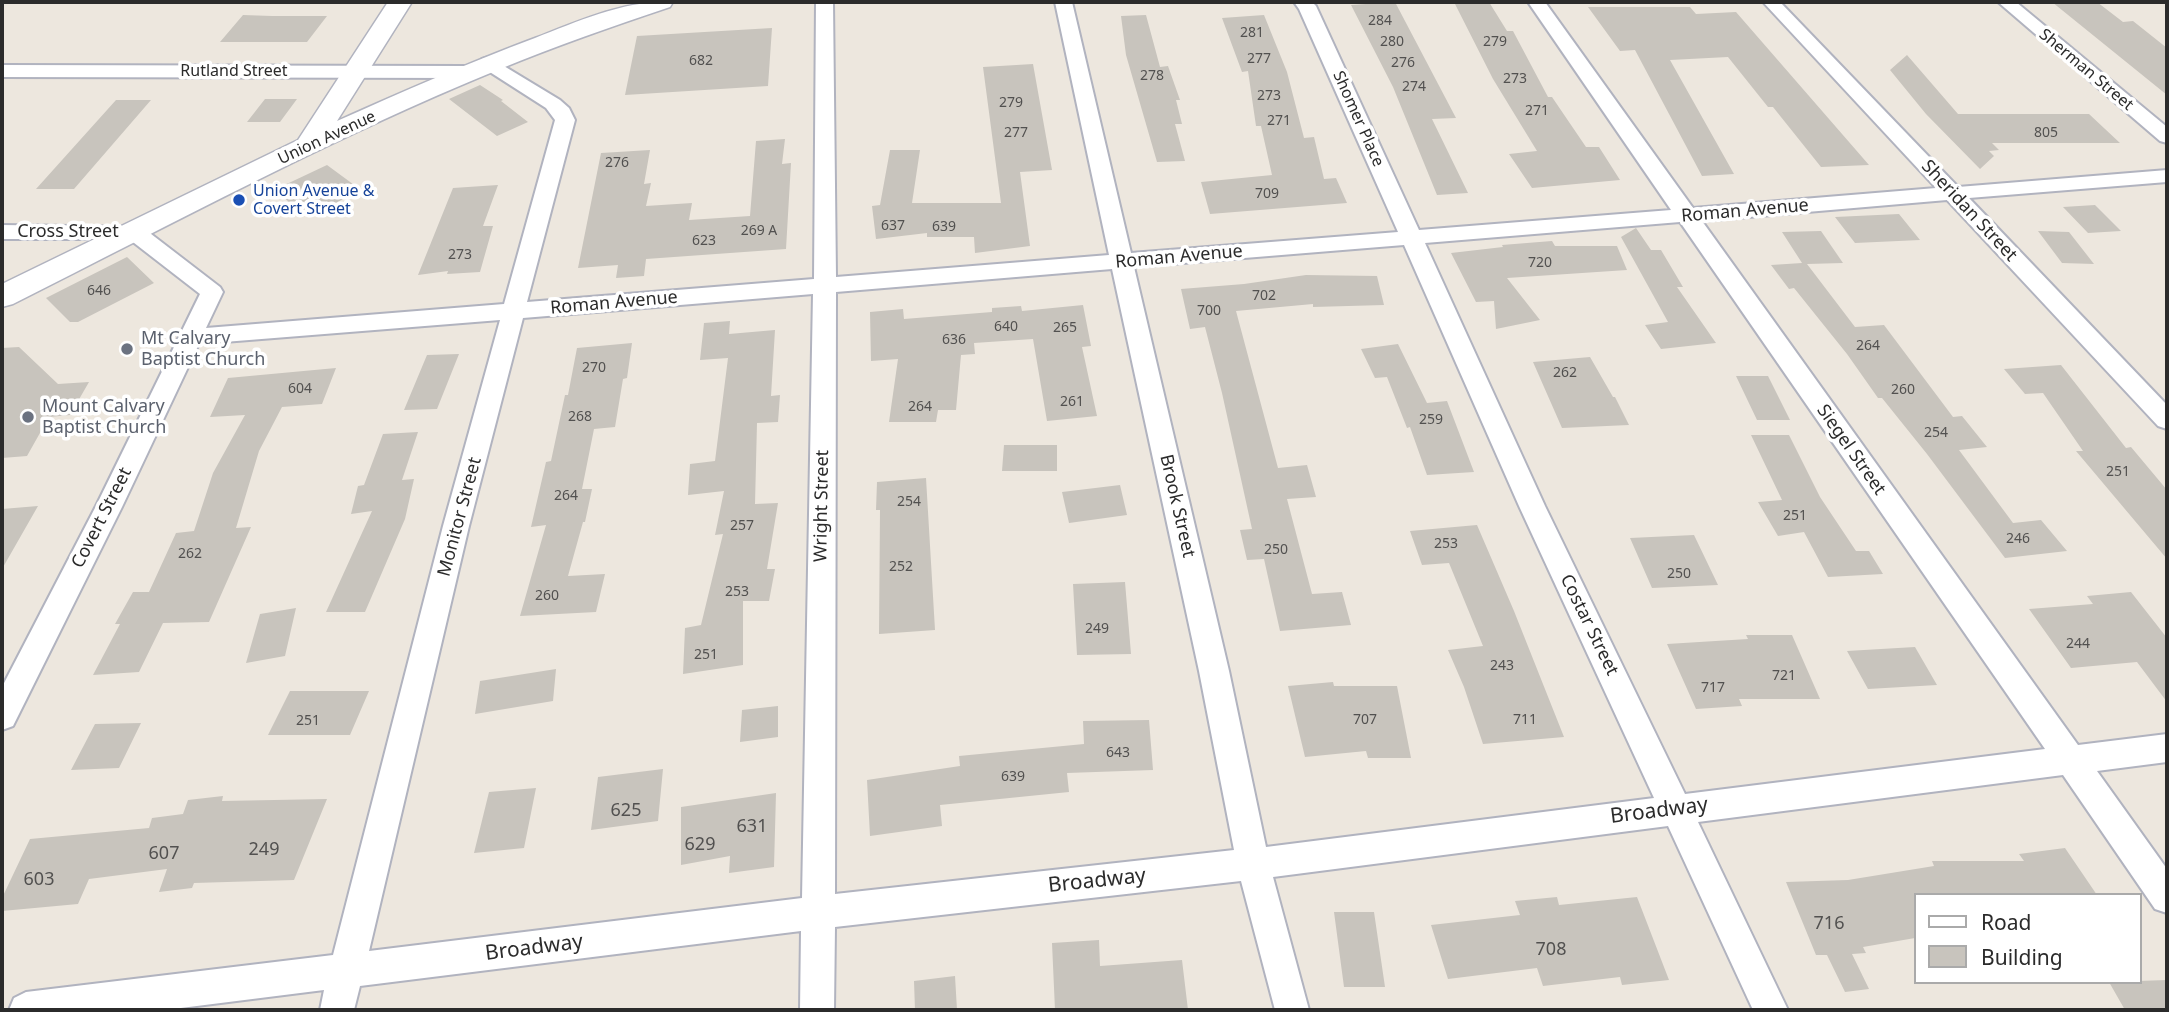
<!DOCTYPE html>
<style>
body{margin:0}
#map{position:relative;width:2169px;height:1012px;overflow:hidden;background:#ede7de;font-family:"Noto Sans",sans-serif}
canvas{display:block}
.frame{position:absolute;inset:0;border:4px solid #2b2b2b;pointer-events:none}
.legend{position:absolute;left:1914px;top:893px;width:228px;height:91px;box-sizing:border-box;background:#fff;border:2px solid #aaa;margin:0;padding:9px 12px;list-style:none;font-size:21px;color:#2b2b2b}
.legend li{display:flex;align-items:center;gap:14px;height:35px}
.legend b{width:35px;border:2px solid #aaa}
</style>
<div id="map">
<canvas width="2169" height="1012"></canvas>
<div class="frame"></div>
<ul class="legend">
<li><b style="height:9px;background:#fff"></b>Road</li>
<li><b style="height:19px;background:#c8c4bd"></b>Building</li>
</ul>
</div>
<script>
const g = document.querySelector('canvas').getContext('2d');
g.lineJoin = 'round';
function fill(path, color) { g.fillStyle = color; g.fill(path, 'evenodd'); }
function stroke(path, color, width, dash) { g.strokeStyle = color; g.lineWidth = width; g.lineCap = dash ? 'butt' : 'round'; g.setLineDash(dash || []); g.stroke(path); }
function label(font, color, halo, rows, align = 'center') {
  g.font = font + ' "Noto Sans",sans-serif'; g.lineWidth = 7; g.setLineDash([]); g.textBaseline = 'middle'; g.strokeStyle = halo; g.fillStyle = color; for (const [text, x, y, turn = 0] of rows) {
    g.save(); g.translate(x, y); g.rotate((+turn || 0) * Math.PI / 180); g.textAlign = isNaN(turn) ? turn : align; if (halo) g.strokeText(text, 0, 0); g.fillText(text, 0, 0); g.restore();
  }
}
fill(new Path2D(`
 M1395,2L1456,118L1432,119L1468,193L1437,195L1393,87L1351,5Z
 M1489,2L1507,31H1513L1548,97H1552L1586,147H1599L1620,180L1532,188L1509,154L1537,151L1493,79L1455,4Z
 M2052,2H2097L2123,22L2133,21L2167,48V95Z
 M1588,7H1690L1696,14L1736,12L1869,165L1821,167L1773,107H1768L1728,57L1670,60L1734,174L1702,176L1635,50L1620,51Z
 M243,15L272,16H327L307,42H220Z
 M1146,15L1160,67L1168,66L1180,100H1176L1182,124H1175L1185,161L1157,162L1126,55L1121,16Z
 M1264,15L1287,72L1304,138L1314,137L1324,179L1336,178L1347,203L1210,214L1201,182L1272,175L1261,126H1256L1248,71L1242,72L1222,18Z
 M772,28L768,86L625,95L637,36Z
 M1907,55L1958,114H2089L2120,143H1992L1999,150L1989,151L1994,156L1980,169L1926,114L1890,70Z
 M1033,64L1052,170L1020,172L1030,246L975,253L974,237H927V233L876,239L872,206L880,205L890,150H920L912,203H1001L983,67Z
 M480,85L503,100L501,101L528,122L497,136L449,99Z
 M265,99H297L280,122H247Z
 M116,100H151L74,189H36Z
 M785,139L782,164L791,163L786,249L646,259L644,276L616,278L618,265L578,268L601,153L650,150L644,184L651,183L646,206L692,203L689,220L750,216L756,141Z
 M327,165L361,190L308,217L274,190Z
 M498,185L483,226H493L480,272L447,274L448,271L418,275L453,188Z
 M2095,205L2121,231L2088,233L2063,207Z
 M1899,214L1920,240L1855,243L1835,217Z
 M1636,228L1651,250H1661L1683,287H1677L1716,343L1661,349L1645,325L1668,322L1621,237Z
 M1821,231L1843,263L1807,264L1855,327L1884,325L1953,417L1962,416L1987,447L1959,450L2013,523L2041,520L2067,551L2005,558L1927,454L1882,398H1878L1847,354L1794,288L1789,289L1771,265L1802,263L1782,232Z
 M2038,231L2069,232L2094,264L2062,263Z
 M1552,241L1555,246H1617L1627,270L1507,278L1540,320L1496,329L1494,301L1476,302L1451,253L1503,247L1502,245Z
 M127,257L154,283L78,322H70L46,298Z
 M1306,275L1377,276L1384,305L1313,307V304L1236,311L1278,468L1307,465L1316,497L1287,499L1312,594L1342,592L1351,625L1280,631L1264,559L1247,560L1240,530L1252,529L1222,393L1205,327L1190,329L1181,289L1244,284Z
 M1083,305L1091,346L1082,347L1097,416L1047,421L1033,339L974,343L975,354L961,355L956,410H938L936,422H889L898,359L871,361L870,312L903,309L904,319L992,312V308L1021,306L1022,311Z
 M730,321L729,334L775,330L771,396L780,395L778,422L757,423L755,504L778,503L767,569H775L769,601H743V665L683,674L685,628L701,625L723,534L715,535L724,491L688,495L690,464L715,461L728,358L700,360L704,323Z
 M632,343L627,378L623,379L615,427L594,429L582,489H592L585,522H583L568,576L605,574L596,612L520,616L546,525L531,527L546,462L551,461L565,395H568L577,348Z
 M1398,344L1427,403L1447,401L1474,472L1427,475L1410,427L1407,428L1387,377L1375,378L1361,349Z
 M19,347L58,384L89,382L70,415L49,417L27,456L2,458V348Z
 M459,354L437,409L404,410L427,355Z
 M1590,357L1613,397H1615L1629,425L1562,428L1533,362Z
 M2061,365L2126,448L2131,447L2167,490V559L2076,451H2083L2043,393L2025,394L2004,369Z
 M336,368L322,404L282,407L259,451L236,528L251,527L209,622L163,623L139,672L93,675L120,624H115L133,592H149L176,533L194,531L213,473L245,415L210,417L228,378Z
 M1736,376H1768L1790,420H1757Z
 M418,432L402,480L414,479L405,519L365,612H326L372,511L351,514L358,486L364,485L383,434Z
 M1751,435H1789L1820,497L1856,551H1869L1883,574L1828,577L1804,532L1778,536L1758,502L1782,500Z
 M1004,445H1057V471H1002Z
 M926,478L935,630L879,634L880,510H876L877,482Z
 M1120,485L1127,515L1069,523L1062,492Z
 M38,506L2,569V509Z
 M1477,525L1514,611L1564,737L1483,744L1464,687L1448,650L1483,646L1449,563L1422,565L1410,531Z
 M1694,535L1718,585L1652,588L1630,538Z
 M1125,582L1131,654L1077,655L1073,584Z
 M2131,592L2167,638V702L2137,662L2071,668L2029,609L2093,604L2087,596Z
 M296,608L285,656L246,663L260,614Z
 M1746,635H1792L1820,699H1739L1742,706L1696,709L1667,644L1748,639Z
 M1915,647L1937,685L1868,689L1847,651Z
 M556,669L553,701L475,714L480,681Z
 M1333,682L1334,686H1397L1411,758H1368L1366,751L1305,757L1288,686Z
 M290,691H369L350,735H268Z
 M778,706V737L740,742L742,710Z
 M1149,720L1153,770L1067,773L1069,792L940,805L942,826L870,836L867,780L960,766L959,756L1084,744L1083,721Z
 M141,723L119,768L71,770L95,724Z
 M663,769L658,821L591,830L598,777Z
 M536,788L524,848L474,853L489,792Z
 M776,793L774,867L729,873L730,856L681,865V807Z
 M223,796L222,801L327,799L294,880L194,883L192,888L159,892L167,869L89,879L78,904L2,911V898L30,839L149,828L152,818L183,814L188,800Z
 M2065,848L2097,895H1915V938L1863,947L1866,953L1852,954L1869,989L1845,992L1827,955H1816L1786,882L1848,880L1934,866L1932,861H2024L2019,854Z
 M1557,897L1559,905L1637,897L1669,980L1622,985L1620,977L1543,986L1537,968L1448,979L1431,925L1520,915L1515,901Z
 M1334,912H1374L1385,987H1344Z
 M1099,940L1100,966L1182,960L1188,1010H1055L1052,943Z
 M955,976L957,1010H915L914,981Z
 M2167,980V1010H2125L2109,982Z`), '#c8c4bd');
const street = new Path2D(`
 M816,2H833L836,277L1109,255L1055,2H1072L1131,253L1398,232L1299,9L1294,2H1312L1316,6L1419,230L1671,210L1528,2H1545L1693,208L1936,188L1763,2H1780L1958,187L2167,170V182L1969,198L2167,405V429L2158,426L1947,200L1702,221L2078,745L2167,734V762L2097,771L2167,869V913L2155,909L2063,775L1698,822L1788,1010H1753L1668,826L1273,877L1309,1010H1275L1241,881L835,927L834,1010H800L801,931L360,986L354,1010H320L324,990L165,1010H9L14,998L26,992L333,955L443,526L500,320L199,344L122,507L13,726L2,730V687L96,506L200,294L129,239H2V225L142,227L220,287L223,292L206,328L504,304L555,120L546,108L482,67L480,63L482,59L489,57L560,100L569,108L575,120L527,302L814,279ZM1680,222L2045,749L1685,794L1545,506L1425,243ZM1404,245L1519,506L1654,798L1266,847L1229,671L1134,267ZM1112,269L1199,671L1234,850L835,894L836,292ZM813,294L802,898L369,951L469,526L523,318Z
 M1998,2H2016L2167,127V143L2160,141Z
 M2,65L466,66L475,72L466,78L2,77Z`);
const secondary = new Path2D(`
 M388,2H412L337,121C402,92 468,63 535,38C579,21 625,0 673,2L670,7C613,26 556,46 500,69C333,137 174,223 13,304L2,307V284L298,140Z`);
stroke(street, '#b1b3bf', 4);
stroke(secondary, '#b1b3bf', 3);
fill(street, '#fff');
fill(secondary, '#fff');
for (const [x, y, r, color] of [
 [239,200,7,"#1a4fb4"],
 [127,349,7,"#6b7280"],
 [28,417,7,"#6b7280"]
]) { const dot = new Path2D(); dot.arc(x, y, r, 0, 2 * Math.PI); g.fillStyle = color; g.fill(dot); stroke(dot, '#fff', 2.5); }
label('14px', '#525150', null, [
 ["284",1380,21],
 ["281",1252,33],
 ["280",1392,42],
 ["279",1495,42],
 ["277",1259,59],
 ["682",701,61],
 ["276",1403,63],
 ["278",1152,76],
 ["273",1515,79],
 ["274",1414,87],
 ["273",1269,96],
 ["279",1011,103],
 ["271",1537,111],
 ["271",1279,121],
 ["277",1016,133],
 ["805",2046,133],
 ["276",617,163],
 ["709",1267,194],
 ["637",893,226],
 ["639",944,227],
 ["269 A",759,231],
 ["623",704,241],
 ["273",460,255],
 ["720",1540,263],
 ["646",99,291],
 ["702",1264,296],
 ["700",1209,311],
 ["640",1006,327],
 ["265",1065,328],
 ["636",954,340],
 ["264",1868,346],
 ["270",594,368],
 ["262",1565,373],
 ["604",300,389],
 ["260",1903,390],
 ["261",1072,402],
 ["264",920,407],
 ["268",580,417],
 ["259",1431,420],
 ["254",1936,433],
 ["251",2118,472],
 ["264",566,496],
 ["254",909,502],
 ["251",1795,516],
 ["257",742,526],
 ["246",2018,539],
 ["253",1446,544],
 ["250",1276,550],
 ["262",190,554],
 ["252",901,567],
 ["250",1679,574],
 ["253",737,592],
 ["260",547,596],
 ["249",1097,629],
 ["244",2078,644],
 ["251",706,655],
 ["243",1502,666],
 ["721",1784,676],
 ["717",1713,688],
 ["707",1365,720],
 ["711",1525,720],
 ["251",308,721],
 ["643",1118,753],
 ["639",1013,777]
]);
label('16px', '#2b2b2b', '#fff', [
 ["Sherman Street",2086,70,40],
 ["Rutland Street",234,71],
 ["Shomer Place",1358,119,66],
 ["Union Avenue",327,138,-25]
]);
label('16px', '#164399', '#fff', [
 ["Union Avenue &",253,191],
 ["Covert Street",253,209]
], 'left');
label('18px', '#2b2b2b', '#fff', [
 ["Roman Avenue",1745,211,-5],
 ["Sheridan Street",1969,211,47],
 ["Cross Street",68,232],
 ["Roman Avenue",1179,257,-5],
 ["Roman Avenue",614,303,-5],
 ["Siegel Street",1851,450,55],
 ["Wright Street",822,506,-89],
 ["Brook Street",1177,506,77],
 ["Monitor Street",460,517,-75],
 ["Covert Street",102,518,-63],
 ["Costar Street",1589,625,64]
]);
label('18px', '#5b616d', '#fff', [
 ["Mt Calvary",141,339],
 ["Baptist Church",141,360],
 ["Mount Calvary",42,407],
 ["Baptist Church",42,428]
], 'left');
label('18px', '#525150', null, [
 ["625",626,811],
 ["631",752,827],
 ["629",700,845],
 ["249",264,850],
 ["607",164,854],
 ["603",39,880],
 ["716",1829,924],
 ["708",1551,950]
]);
label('21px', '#2b2b2b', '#fff', [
 ["Broadway",1659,811,-7],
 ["Broadway",1097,881,-6],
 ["Broadway",534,948,-7]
]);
</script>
